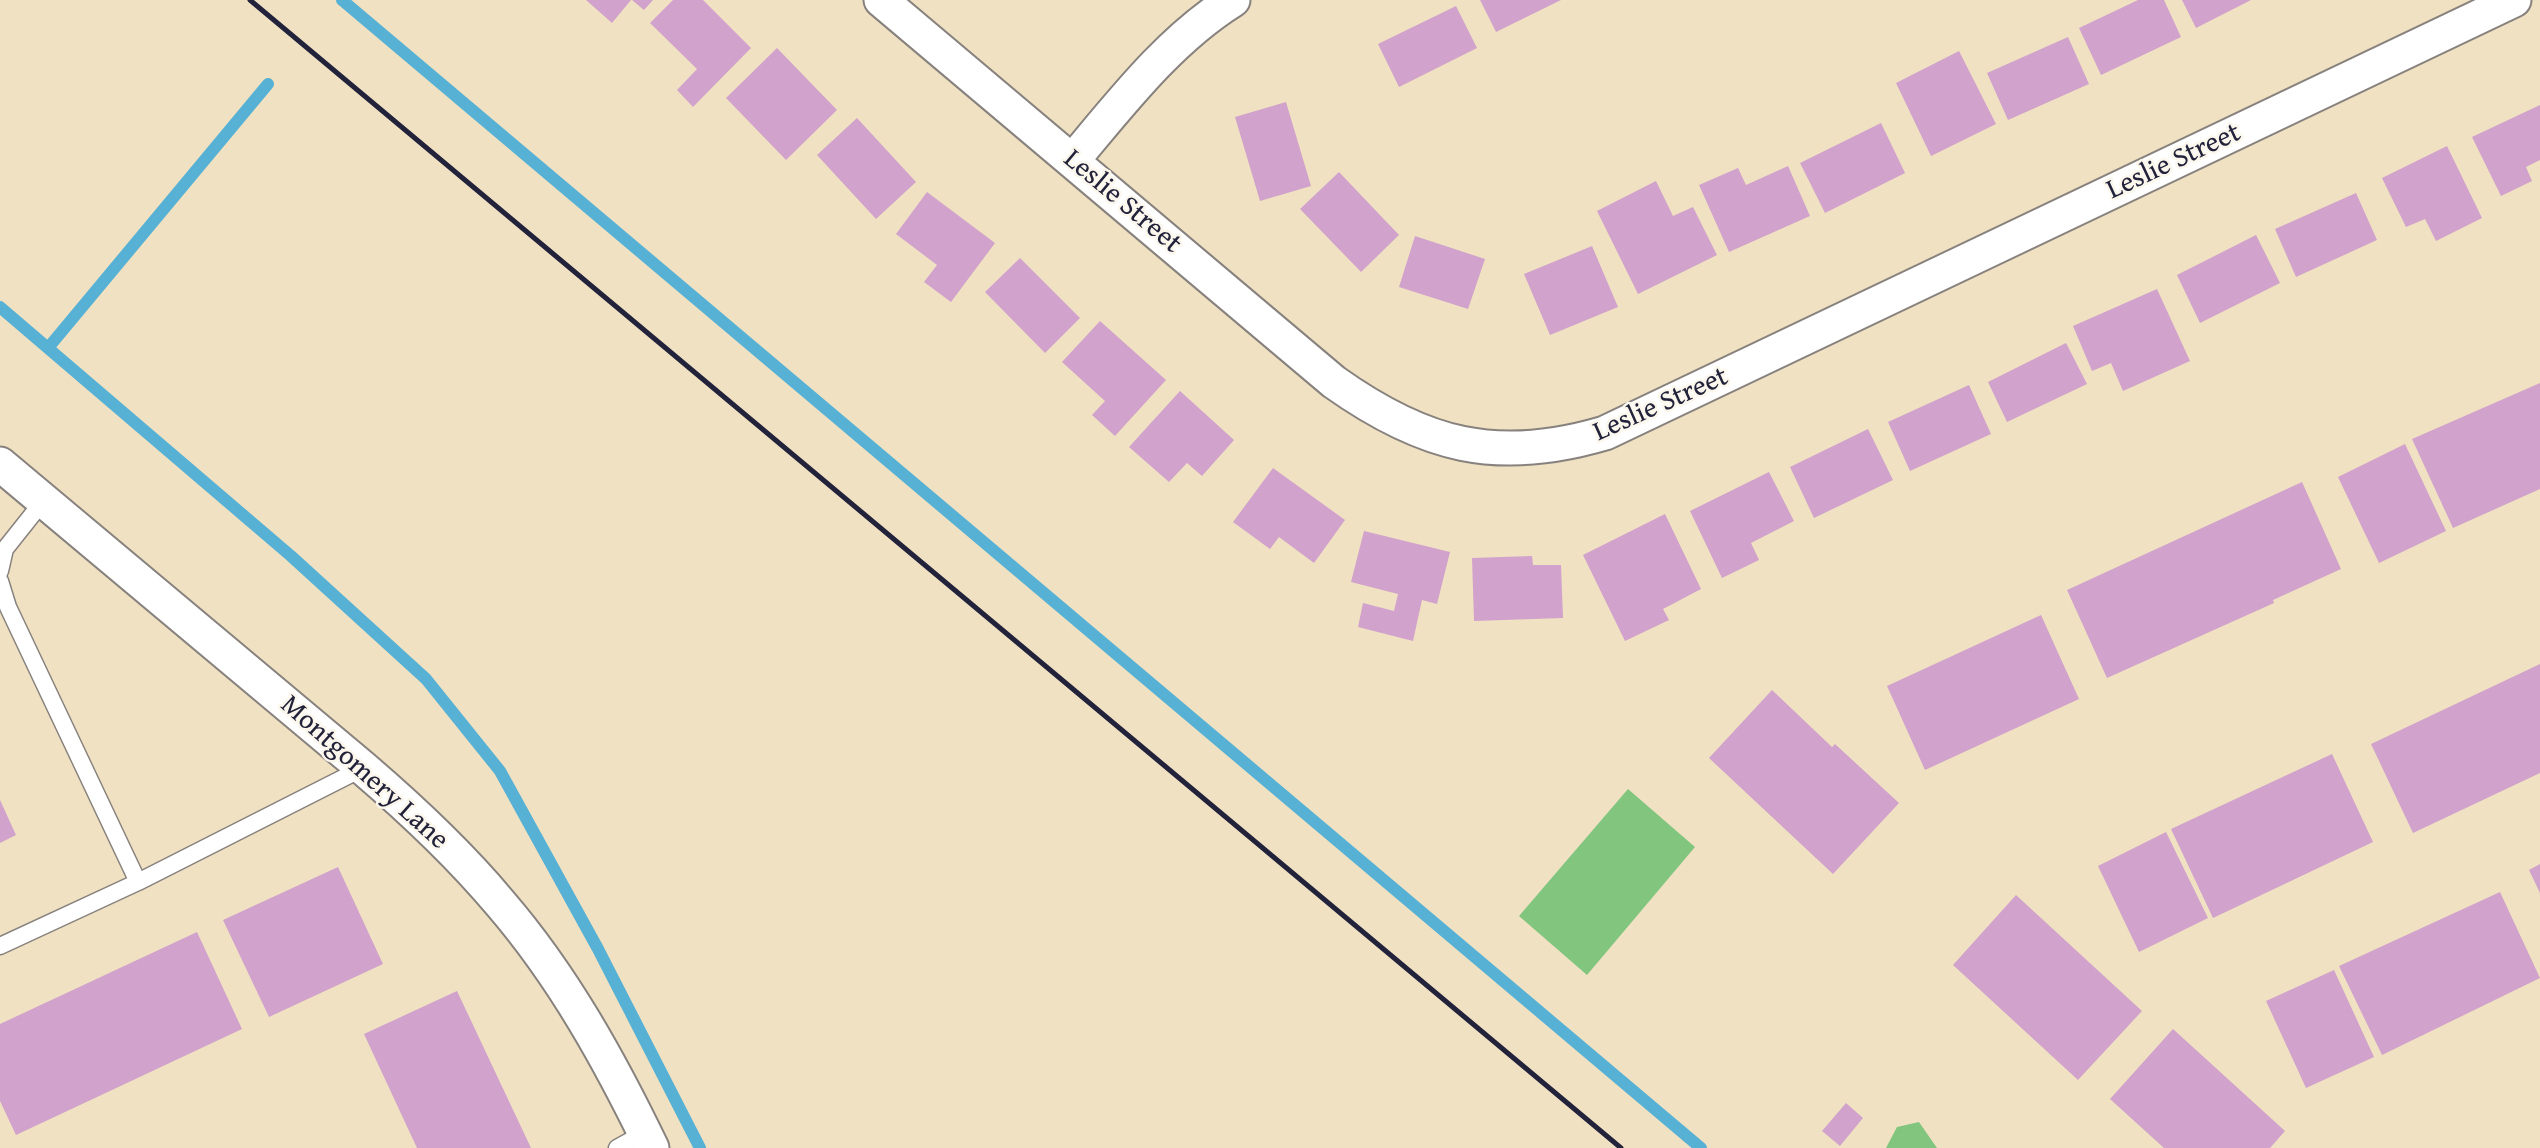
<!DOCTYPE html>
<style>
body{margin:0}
canvas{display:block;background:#efe1c2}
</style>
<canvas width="2540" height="1148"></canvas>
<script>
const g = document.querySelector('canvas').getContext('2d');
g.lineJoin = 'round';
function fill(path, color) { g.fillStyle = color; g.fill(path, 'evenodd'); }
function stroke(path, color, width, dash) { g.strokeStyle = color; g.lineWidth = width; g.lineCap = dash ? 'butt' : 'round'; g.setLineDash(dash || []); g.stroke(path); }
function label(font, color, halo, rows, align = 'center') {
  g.font = font + ' "Gentium Book Plus",serif'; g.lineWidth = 5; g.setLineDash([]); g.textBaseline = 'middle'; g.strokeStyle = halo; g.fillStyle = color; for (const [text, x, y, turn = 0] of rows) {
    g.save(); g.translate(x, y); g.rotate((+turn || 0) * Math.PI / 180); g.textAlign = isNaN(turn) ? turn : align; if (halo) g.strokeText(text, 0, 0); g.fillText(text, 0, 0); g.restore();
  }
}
fill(new Path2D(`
 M1628,789L1695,847L1587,975L1519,916Z
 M1919,1122L1937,1148H1886L1897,1127Z`), '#82c57f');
stroke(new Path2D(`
 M342,0L1701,1148
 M0,307L291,556L426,679L500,771L598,949L700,1148
 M48,348L268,84`), '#57b1d4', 12);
fill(new Path2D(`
 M586,0H631L612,23Z
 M632,0H653L644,10Z
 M673,0H703L751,48L693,107L677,90L697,69L650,23Z
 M1480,0H1561L1496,32Z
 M2138,0H2164L2181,37L2101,75L2079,28Z
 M2182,0H2251L2196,28Z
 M1456,6L1477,48L1399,87L1378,44Z
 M2068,37L2089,84L2008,120L1987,73Z
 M777,48L837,110L786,160L726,98Z
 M1959,51L1996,124L1931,156L1896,83Z
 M1286,102L1311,186L1260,201L1235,117Z
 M2540,105V160L2526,167L2532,181L2501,196L2472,137Z
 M857,118L916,182L876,219L817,155Z
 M1881,123L1905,173L1825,213L1800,163Z
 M2447,146L2482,218L2436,241L2425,219L2406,227L2382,178Z
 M1788,166L1810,216L1729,252L1699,185L1738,168L1746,185Z
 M1339,172L1399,235L1361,272L1300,209Z
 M1656,181L1673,216L1693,207L1717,255L1638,294L1597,211Z
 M927,192L995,243L951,302L924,282L937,265L896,234Z
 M2356,193L2377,240L2296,277L2275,229Z
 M2256,235L2280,283L2200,323L2177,275Z
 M1415,236L1485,259L1468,309L1399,287Z
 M1592,246L1618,307L1550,335L1524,274Z
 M1020,258L1080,318L1045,353L985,292Z
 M2157,289L2190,361L2123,391L2111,363L2092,371L2073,326Z
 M1100,321L1166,380L1115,436L1092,415L1105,401L1062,362Z
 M2066,343L2087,384L2007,422L1988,382Z
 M2540,383V489L2453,528L2412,439Z
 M1969,385L1991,434L1910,471L1888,422Z
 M1180,391L1234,440L1202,476L1187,463L1169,482L1129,447Z
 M1868,429L1893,480L1814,518L1790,467Z
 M2405,444L2446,531L2379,563L2338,477Z
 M1273,468L1345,520L1314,563L1279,537L1270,549L1233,522Z
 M1769,472L1794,521L1751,543L1759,560L1722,578L1690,511Z
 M2302,482L2341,569L2273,600L2274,603L2107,678L2067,590Z
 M1665,514L1701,589L1663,609L1669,620L1625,641L1583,555Z
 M1364,531L1450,552L1437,604L1422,600L1413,641L1358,627L1363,603L1394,611L1398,594L1351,582Z
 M1532,556L1533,565H1561L1563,618L1474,621L1472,558Z
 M2041,615L2079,699L1925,770L1887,686Z
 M2540,664V773L2413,833L2371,744Z
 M1772,690L1832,747L1835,744L1899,803L1833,874L1709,758Z
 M2332,754L2373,842L2213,918L2171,829Z
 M0,800L16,835L0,843Z
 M2166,832L2208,918L2139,952L2098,866Z
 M2540,864V893L2529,870Z
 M338,867L383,964L269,1017L223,920Z
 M2500,892L2540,978L2382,1055L2339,966Z
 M2016,895L2142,1011L2078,1080L1953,965Z
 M197,932L242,1029L16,1135L0,1101V1024Z
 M2334,970L2374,1057L2306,1088L2266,1001Z
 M457,991L531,1148H417L364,1034Z
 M2173,1029L2285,1131L2270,1148H2164L2110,1099Z
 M1846,1103L1863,1118L1840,1146L1822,1131Z`), '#d1a2cb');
const lane = new Path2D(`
 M0,571L5,549L44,500
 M0,581L8,607L138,882
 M0,946L138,882L363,768
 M617,1148L644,1133`);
const street = new Path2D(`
 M881,0L1334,382C1424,446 1497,465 1605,433L2514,0
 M1073,160C1121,103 1169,40 1233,0
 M0,464L363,768C412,810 459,854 500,903C563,976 610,1061 652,1148`);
stroke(lane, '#88827e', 19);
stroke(street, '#88827e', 37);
stroke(lane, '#fff', 16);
stroke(street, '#fff', 33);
stroke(new Path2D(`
 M250,0L1621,1148`), '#22223b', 5);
label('28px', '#22223b', '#fbf7ec', [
 ["Leslie Street",2174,162,-25],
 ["Leslie Street",1122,202,40],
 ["Leslie Street",1661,405,-24],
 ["Montgomery Lane",364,773,42]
]);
</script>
